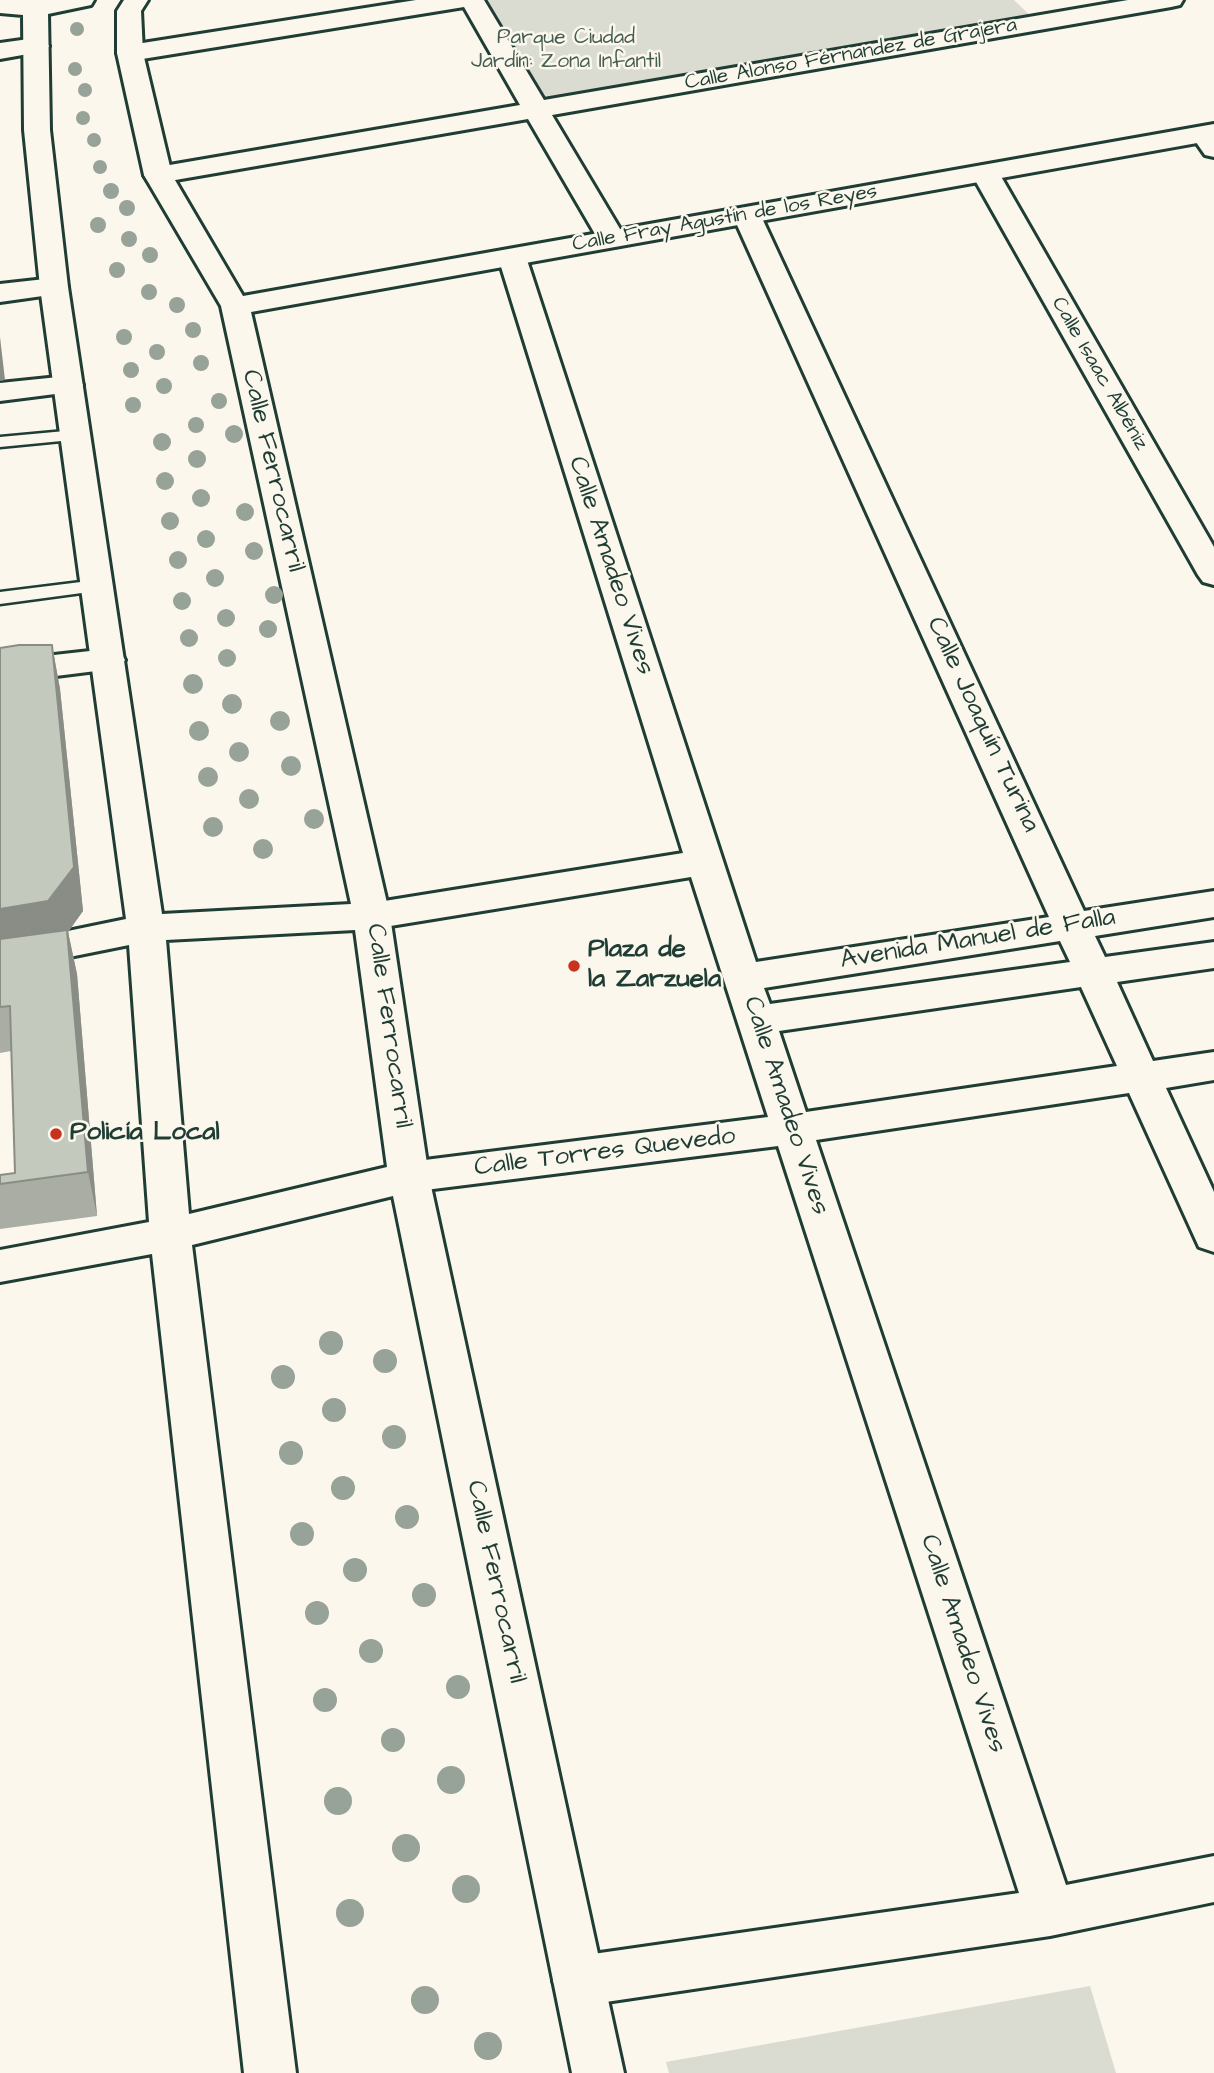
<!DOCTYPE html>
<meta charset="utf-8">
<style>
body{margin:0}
canvas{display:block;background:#fbf7ec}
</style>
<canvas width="1214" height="2073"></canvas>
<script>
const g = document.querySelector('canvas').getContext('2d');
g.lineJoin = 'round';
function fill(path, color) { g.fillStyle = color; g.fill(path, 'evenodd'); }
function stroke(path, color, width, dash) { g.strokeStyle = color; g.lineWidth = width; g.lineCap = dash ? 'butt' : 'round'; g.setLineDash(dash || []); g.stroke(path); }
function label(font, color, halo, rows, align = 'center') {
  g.font = font + ' "Architects Daughter",sans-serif'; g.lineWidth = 5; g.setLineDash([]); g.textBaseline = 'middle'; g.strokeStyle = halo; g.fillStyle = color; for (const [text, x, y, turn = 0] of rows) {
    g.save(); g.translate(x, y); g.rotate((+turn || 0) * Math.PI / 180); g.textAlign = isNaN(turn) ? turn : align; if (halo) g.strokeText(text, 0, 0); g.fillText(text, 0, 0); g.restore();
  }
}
fill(new Path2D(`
 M472,0H1014L1038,23L538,109Z
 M1090,1986L1116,2073H669L666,2062Z`), '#dbdcd1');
const lane = new Path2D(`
 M76,430L82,431L85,435L82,439L0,447V437Z
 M97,580L104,582L107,586L104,590L0,604V592Z`);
const street = new Path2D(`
 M416,0H484L544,100L1128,0H1183L1180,5L1171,7L552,115L626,239L622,245L612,247L602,245L598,239L528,119L158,183L148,181L144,175L148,169L158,167L520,105L464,7L130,61L121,58L117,53L121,48L130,45Z
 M36,38L45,41L49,46L45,51L0,59V43Z
 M1204,127L1214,130V157L1205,155L1191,135L1195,129Z
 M985,165L995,167L999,173L1214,547V585L1203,582L1198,575L971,173L975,167Z
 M747,208L757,210L761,216L1084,911L1214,891V917L1095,936L1105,957L1214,942V968L1117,982L1153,1061L1214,1052V1080L1166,1088L1214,1192V1252L1199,1247L1129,1093L816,1140L1066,1885L1214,1856V1902L1050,1936L579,2006L561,1998L553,1981L561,1964L579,1956L1019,1893L778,1146L409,1192L395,1188L389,1177L395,1166L409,1162L768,1117L691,877L372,929L359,925L354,916L359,907L372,903L683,853L498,257L502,251L512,249L522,251L526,257L756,962L1049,917L733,216L737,210ZM1060,941L1070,962L770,1004L764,988ZM1081,987L1117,1066L806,1112L779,1031Z
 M54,278L64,281L68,287L64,293L0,302V284Z
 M68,376L79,379L83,385L79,391L0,401V383Z
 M108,649L120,652L125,660L120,668L0,683V661Z`);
const secondary = new Path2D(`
 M0,0H94L91,5L48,14L50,130L68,287L162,914L351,904L221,306L144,175L117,53V11L124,0H148L141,11L143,53L172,175L243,296L1214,124V140L251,312L390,916L429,1177L624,2073H572L393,1196L192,1245L296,2073H244L152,1254L0,1282V1250L149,1222L129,945L0,971V945L126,919L40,287L24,130L23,15L0,13ZM355,930L387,1167L189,1214L166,940Z`);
stroke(lane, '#1f3d34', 5);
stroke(street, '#1f3d34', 6);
stroke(secondary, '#1f3d34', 6);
fill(lane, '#fbf7ec');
fill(street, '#fbf7ec');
fill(secondary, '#fbf7ec');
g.fillStyle = '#97a298';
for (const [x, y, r] of [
 [77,29,7],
 [75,69,7],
 [85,90,7],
 [83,118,7],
 [94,140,7],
 [100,167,7],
 [111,191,8],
 [127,208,8],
 [98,225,8],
 [129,239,8],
 [150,255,8],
 [117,270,8],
 [149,292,8],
 [177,305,8],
 [193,330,8],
 [124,337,8],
 [157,352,8],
 [201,363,8],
 [131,370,8],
 [164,386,8],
 [219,401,8],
 [133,405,8],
 [196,425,8],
 [234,434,9],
 [162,442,9],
 [197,459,9],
 [165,481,9],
 [201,498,9],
 [245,512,9],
 [170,521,9],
 [206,539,9],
 [254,551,9],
 [178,560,9],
 [215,578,9],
 [274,595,9],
 [182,601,9],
 [226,618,9],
 [268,629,9],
 [189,638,9],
 [227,658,9],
 [193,684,10],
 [232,704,10],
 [280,721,10],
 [199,731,10],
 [239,752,10],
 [291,766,10],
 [208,777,10],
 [249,799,10],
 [314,819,10],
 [213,827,10],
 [263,849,10],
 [331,1343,12],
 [385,1361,12],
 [283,1377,12],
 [334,1410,12],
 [394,1437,12],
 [291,1453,12],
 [343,1488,12],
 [407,1517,12],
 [302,1534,12],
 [355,1570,12],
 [424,1595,12],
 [317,1613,12],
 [371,1651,12],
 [458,1687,12],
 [325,1700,12],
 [393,1740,12],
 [451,1780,14],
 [338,1801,14],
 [406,1848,14],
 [466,1889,14],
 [350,1913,14],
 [425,2000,14],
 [488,2046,14]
]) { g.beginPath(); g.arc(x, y, r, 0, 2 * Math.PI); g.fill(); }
fill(new Path2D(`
 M52,645L60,689L83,911L68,932L77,974L97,1216L0,1229V1175L15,1173L11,1051L0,1053V648Z`), '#a9ada3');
fill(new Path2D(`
 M0,337L5,380L0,381Z
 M52,645L60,689L83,911L68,932L77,974L97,1216L88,1172L0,955V909Z`), '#898d85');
const building = new Path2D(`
 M19,645H52L74,867L48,901L0,909V648Z
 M67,930L88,1172L0,1184V1175L15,1173L10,1006L0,1007V939Z`);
fill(building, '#c4c9be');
stroke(building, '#898d85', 2);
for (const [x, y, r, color] of [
 [574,966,7,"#c8321e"],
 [56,1134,7,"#c8321e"]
]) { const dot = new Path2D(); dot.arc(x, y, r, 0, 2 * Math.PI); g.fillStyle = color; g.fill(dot); stroke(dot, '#fbf7ec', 2.5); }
label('21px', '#455d53', '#fbf7ec', [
 ["Parque Ciudad",566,39],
 ["Jardín: Zona Infantil",566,63]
]);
label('21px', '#1f3d34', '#fbf7ec', [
 ["Calle Alonso Férnandez de Grajera",851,55,-10],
 ["Calle Fray Agustín de los Reyes",725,219,-10],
 ["Calle Isaac Albéniz",1099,374,60]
]);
label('26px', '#1f3d34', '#fbf7ec', [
 ["Calle Ferrocarril",272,471,77],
 ["Calle Amadeo Vives",610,566,72],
 ["Calle Joaquín Turina",982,725,65],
 ["Avenida Manuel de Falla",978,940,-9],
 ["Calle Ferrocarril",388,1026,82],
 ["Calle Amadeo Vives",785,1106,72],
 ["Calle Torres Quevedo",605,1153,-7],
 ["Calle Ferrocarril",495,1582,78],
 ["Calle Amadeo Vives",962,1644,72]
]);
label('bold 26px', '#1f3d34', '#fbf7ec', [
 ["Plaza de",588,951],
 ["la Zarzuela",588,981],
 ["Policía Local",70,1134]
], 'left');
</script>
